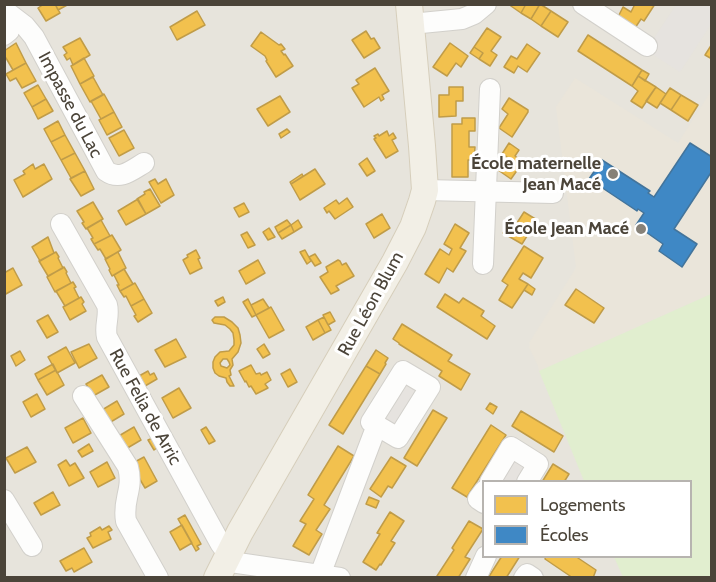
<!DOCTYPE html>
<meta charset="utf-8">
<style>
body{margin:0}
#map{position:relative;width:716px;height:582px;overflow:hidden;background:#f4f2ee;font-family:Cabin,sans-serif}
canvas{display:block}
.frame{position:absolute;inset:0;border:6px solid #4b4439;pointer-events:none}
.legend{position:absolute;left:482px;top:480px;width:210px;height:78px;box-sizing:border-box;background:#fff;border:2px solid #b7b4b0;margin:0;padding:8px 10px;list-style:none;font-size:18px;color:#4b4439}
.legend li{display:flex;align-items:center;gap:12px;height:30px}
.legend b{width:30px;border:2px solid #b7b4b0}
</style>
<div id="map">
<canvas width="716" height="582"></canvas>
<div class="frame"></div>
<ul class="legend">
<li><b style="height:16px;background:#f2c14e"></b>Logements</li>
<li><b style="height:16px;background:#3f88c5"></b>Écoles</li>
</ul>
</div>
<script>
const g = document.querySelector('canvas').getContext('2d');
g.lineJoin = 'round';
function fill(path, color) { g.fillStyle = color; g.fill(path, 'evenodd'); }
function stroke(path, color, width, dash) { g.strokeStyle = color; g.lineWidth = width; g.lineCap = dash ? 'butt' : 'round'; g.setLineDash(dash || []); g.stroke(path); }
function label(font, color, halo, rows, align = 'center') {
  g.font = font + ' Cabin,sans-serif'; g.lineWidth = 6; g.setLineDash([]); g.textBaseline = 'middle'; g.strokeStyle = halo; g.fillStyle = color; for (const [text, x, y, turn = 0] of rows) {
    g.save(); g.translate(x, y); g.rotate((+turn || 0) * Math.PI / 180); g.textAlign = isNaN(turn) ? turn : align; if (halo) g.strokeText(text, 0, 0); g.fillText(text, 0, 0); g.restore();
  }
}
fill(new Path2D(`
 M4,5H711V577H5ZM484,482H690V556H484Z`), '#e7e4dc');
fill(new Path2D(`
 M575,78L678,143L711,91V294L539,371L538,366L529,347L530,345L529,343L574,271L576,267L556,107Z`), '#eae5da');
fill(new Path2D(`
 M711,294V577H623L614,557L690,556V482L584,481L539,371Z`), '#e1eecf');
fill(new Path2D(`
 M676,5H711V24L680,72L646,50Z
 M405,376L421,386L395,429L379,419Z
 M512,453L531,465L520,481L494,482Z`), '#e6e3df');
const homes = new Path2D(`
 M44,4H55L60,13L46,21L38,8Z
 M55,4H69L58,10Z
 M508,4H526L521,13Z
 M526,4H540L531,19L521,13Z
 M540,4L551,11L541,26L531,19Z
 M635,4H655L644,21L641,19L635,28L618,17L623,7L631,12Z
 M197,11L205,25L177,40L170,27Z
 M551,11L568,22L558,37L541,26Z
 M487,28L501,37L491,51L497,55L490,66L479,59L483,53L474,47Z
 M366,31L371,39L374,38L380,48L364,58L352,40Z
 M261,32L279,45L281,44L285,49L281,51L284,55L285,54L293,66L276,77L266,61L267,60L265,56L251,46Z
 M588,35L642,70L632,86L578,51Z
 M80,38L90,55L73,65L70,58L67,60L64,55L67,53L63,47Z
 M16,43L26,63L13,70L6,58L4,59V51Z
 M450,43L468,56L461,67L456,63L447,76L433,67Z
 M527,44L540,53L527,72L518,66L514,73L504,67L511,56L517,59Z
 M712,44V59L705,55Z
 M474,47L483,53L479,59L470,53Z
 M84,58L94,76L80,84L71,66Z
 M26,63L36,81L22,88L16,78L10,81L6,74Z
 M375,68L389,91L382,95L384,99L381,101L379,97L364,107L352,88L359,84L356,80Z
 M642,70L649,74L645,81L638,76Z
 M638,76L656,87L642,108L631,101L638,91L632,86Z
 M93,77L103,95L90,102L80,84Z
 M38,85L46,99L32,107L24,93Z
 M449,87H463V101H456V116L439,117V95H449Z
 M656,87L666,94L657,108L646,101Z
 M670,88L681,95L671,110L660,103Z
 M104,94L114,112L101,119L91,101Z
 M681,95L698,105L688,121L671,110Z
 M280,96L290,112L268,126L257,109Z
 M509,98L528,110V112L512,137L499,128L508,114L502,109Z
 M46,99L53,111L38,119L32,107Z
 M114,112L122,127L107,135L99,120Z
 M462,118H475V131H469V147H475L474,160H468V177H452V124H462Z
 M58,121L65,135L51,142L44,129Z
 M287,129L290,132L281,138L279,134Z
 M124,130L134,148L119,156L109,138Z
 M387,131L389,136L393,133L396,138L392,140L398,151L386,158L374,139L376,138L374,136L378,134L379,136Z
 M65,135L75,153L61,160L51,142Z
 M509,143L519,150L515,156L523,162L511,179L498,170L507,157L502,154Z
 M75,153L85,171L71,178L61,160Z
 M367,158L375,171L367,176L359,164Z
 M33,164L35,169L44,164L52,179L23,197L14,180L25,174L23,171Z
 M315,169L325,184L300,200L291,184Z
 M85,171L94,189L81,196L70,179Z
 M302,174L303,176L291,184L290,182Z
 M155,179L158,184L166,179L174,195L161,203L149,182Z
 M150,189L160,206L146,214L137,199L145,194L144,192Z
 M347,198L353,207L335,219L329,211L327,213L324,208L336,200L339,204Z
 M138,199L146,214L126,225L118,211Z
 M93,202L103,219L86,229L82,223L84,222L77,211Z
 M244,203L249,212L239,217L234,208Z
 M524,212L537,220L522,244L503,233L509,222L515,226Z
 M382,214L390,228L374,238L366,224Z
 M101,220L110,236L94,244L91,239L93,238L87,228Z
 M287,220L291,225L278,233L275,227Z
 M298,220L302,227L294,232L291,225Z
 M455,224L469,233L460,248L466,251L453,272L447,268L439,283L425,274L440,249L449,255L452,249L444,244Z
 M291,225L294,232L282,239L278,233Z
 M269,228L275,237L268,240L263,232Z
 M247,232L255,245L248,248L241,235Z
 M112,235L121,250L106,259L100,249L98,250L94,244Z
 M48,237L54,253L40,261L32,247Z
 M524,246L543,258L531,278L523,273L519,279L528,284L512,308L499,300L508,285L502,281Z
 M196,250L200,258L198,259L202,268L190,274L183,260L188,257L187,255Z
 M305,250L311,261L307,264L300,252Z
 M56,252L59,257L58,258L63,268L48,276L39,261Z
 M118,252L126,268L112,276L109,270L110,269L105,259Z
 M315,254L321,263L315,266L309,257Z
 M258,260L265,273L246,284L239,271Z
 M338,260L340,261L342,265L346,263L354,276L336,286L339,290L331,294L320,277L328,272L326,267Z
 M64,267L67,272L66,273L71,283L55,292L47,277Z
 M13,268L22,285L4,295V273Z
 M124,269L133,284L120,291L117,285H119L114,275Z
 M73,282L76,287L74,288L79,298L65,306L56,291Z
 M135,283L144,299L131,306L126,296L124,297L120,291Z
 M528,284L535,289L532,295L524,290Z
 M576,289L604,308L594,323L565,305Z
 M445,294L459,303L463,298L484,311L481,316L495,326L487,339L437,307Z
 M81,297L84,302L82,304L86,311L70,320L63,307Z
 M223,297L225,302L218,306L215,301Z
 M144,299L152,313L138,322L134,316L136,315L131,306Z
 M248,299L256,315L252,317L243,302Z
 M263,299L269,308L256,315L251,305Z
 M271,307L284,330L269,338L256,315Z
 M330,312L335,321L328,325L323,315Z
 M48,315L58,332L47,338L37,321Z
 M215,317H224L232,322L238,328L240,335L241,343L238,352L232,359L233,365L230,370L231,375L229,376L234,386H230L227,382L226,378L219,376L215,373L213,368V362L215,357L220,352L229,351L234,345V340L233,333L230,329L225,325L214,323L212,320ZM223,359H227L229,362L230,365L227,368L221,366L220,363Z
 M324,317L331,330L325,333L318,320Z
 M318,320L325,333L313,340L306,327Z
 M402,324L452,355L448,361L470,374L461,390L439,376L442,371L399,344V343L393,339Z
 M176,339L186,357L165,367L155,350Z
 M89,344L97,358L79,368L71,352Z
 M264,344L270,354L263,358L257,349Z
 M66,347L75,363L57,373L48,357Z
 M376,350L388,358L385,363L386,364L380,374L366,366Z
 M20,351L25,360L16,366L11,356Z
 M53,364L56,370L38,380L35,374Z
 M251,365L256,374L260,373L261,375L267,372L271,380L265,384L268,388L256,394L251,386L249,387L246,381L245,382L239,371Z
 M366,366L380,374L343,434L329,425Z
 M290,369L297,382L288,387L281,374Z
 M56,370L64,385L47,395L38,380Z
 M148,371L150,375L154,373L157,379L145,386L139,376Z
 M102,375L109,387L93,396L86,384Z
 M179,388L191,408L173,418L162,398Z
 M37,394L45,409L31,417L23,402Z
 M117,401L124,414L109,423L102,410Z
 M490,403L497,407L493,414L486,409Z
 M433,410L447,418L417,466L404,458Z
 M521,411L563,436L554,452L512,426Z
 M83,418L91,433L73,443L65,428Z
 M491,425L506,435L467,497L452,488Z
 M134,427L141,440L124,450L117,437Z
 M206,427L215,441L209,444L201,430Z
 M153,438L158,447L154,450L148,440Z
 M89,444L93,451L82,457L78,451Z
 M338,446L354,456L324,505L330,509L316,530L322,534L309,555L293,546L306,524L300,521L314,499L308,495Z
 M27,447L36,462L15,473L6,458Z
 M144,457L157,481L145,488L131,464Z
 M391,457L406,466L392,488L388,486L381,497L370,489Z
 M66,460L70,466L75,463L84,478L69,486L58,465Z
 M107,462L115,478L98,487L90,472Z
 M553,464L569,474L564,482H542Z
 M53,492L60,505L41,515L34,503Z
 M369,497L379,501L376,508L366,504Z
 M390,512L404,521L391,541L395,543L381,565L380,564L376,570L363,562L380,534L377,533Z
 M185,515L201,544L197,546L199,549L196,551L178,519Z
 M469,521L483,529L465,557L470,559L458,578H439L437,576L454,550L452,548Z
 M182,525L192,543L180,550L170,532Z
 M109,526L112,530L108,532L111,539L93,548L87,538L91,536L90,533L100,527L102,530Z
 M84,548L92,562L74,572L72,568L66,571L60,561Z
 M502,556H520L506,578H488Z
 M546,556H575L596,570L593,578H573L545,559Z`);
fill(homes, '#f2c14e');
stroke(homes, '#c09c48', 1.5);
const schools = new Path2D(`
 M690,143L712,157V171L674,229L697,244L682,267L659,251L663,244L636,225L644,213L638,209L637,211L589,179L602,160L650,191L648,193L654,197Z`);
fill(schools, '#3f88c5');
stroke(schools, '#43749b', 1.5);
const minor = new Path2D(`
 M583,4L647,46
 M4,10L25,26L34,37L106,171C120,181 132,170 144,163
 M411,24L462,19L474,14L486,4
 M4,35L9,31
 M425,190L553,193
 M61,224L107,305C110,316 104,326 107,337L220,543L228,554
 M483,264L490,89
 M403,371L430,387L398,438L371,422Z
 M83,396L128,467C134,490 122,499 126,521L158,578
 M490,482L511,447L538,464L527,482
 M484,491L478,499L484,503
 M4,500L32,546
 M224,561L340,578
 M320,575L377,425
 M476,578L486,556
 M524,578L527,574L533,578`);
const major = new Path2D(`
 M217,578L240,532L395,262L413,227L422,201L425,190L422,146L409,4`);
stroke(minor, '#d2d0cb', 22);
stroke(major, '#d6cebb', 28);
stroke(minor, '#fdfdfc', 20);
stroke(major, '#f2efe6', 26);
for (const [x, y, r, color] of [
 [613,174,6,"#868178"],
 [641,229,6,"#868178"]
]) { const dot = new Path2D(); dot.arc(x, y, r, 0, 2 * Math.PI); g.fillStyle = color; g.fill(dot); stroke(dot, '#fff', 2); }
label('18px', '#4b4439', '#fff', [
 ["Impasse du Lac",70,105,62],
 ["Rue Léon Blum",371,304,-61],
 ["Rue Felia de Arric",145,407,61]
]);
label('bold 18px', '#4b4439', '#fff', [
 ["École maternelle",601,164],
 ["Jean Macé",601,185],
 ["École Jean Macé",629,229]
], 'right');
</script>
